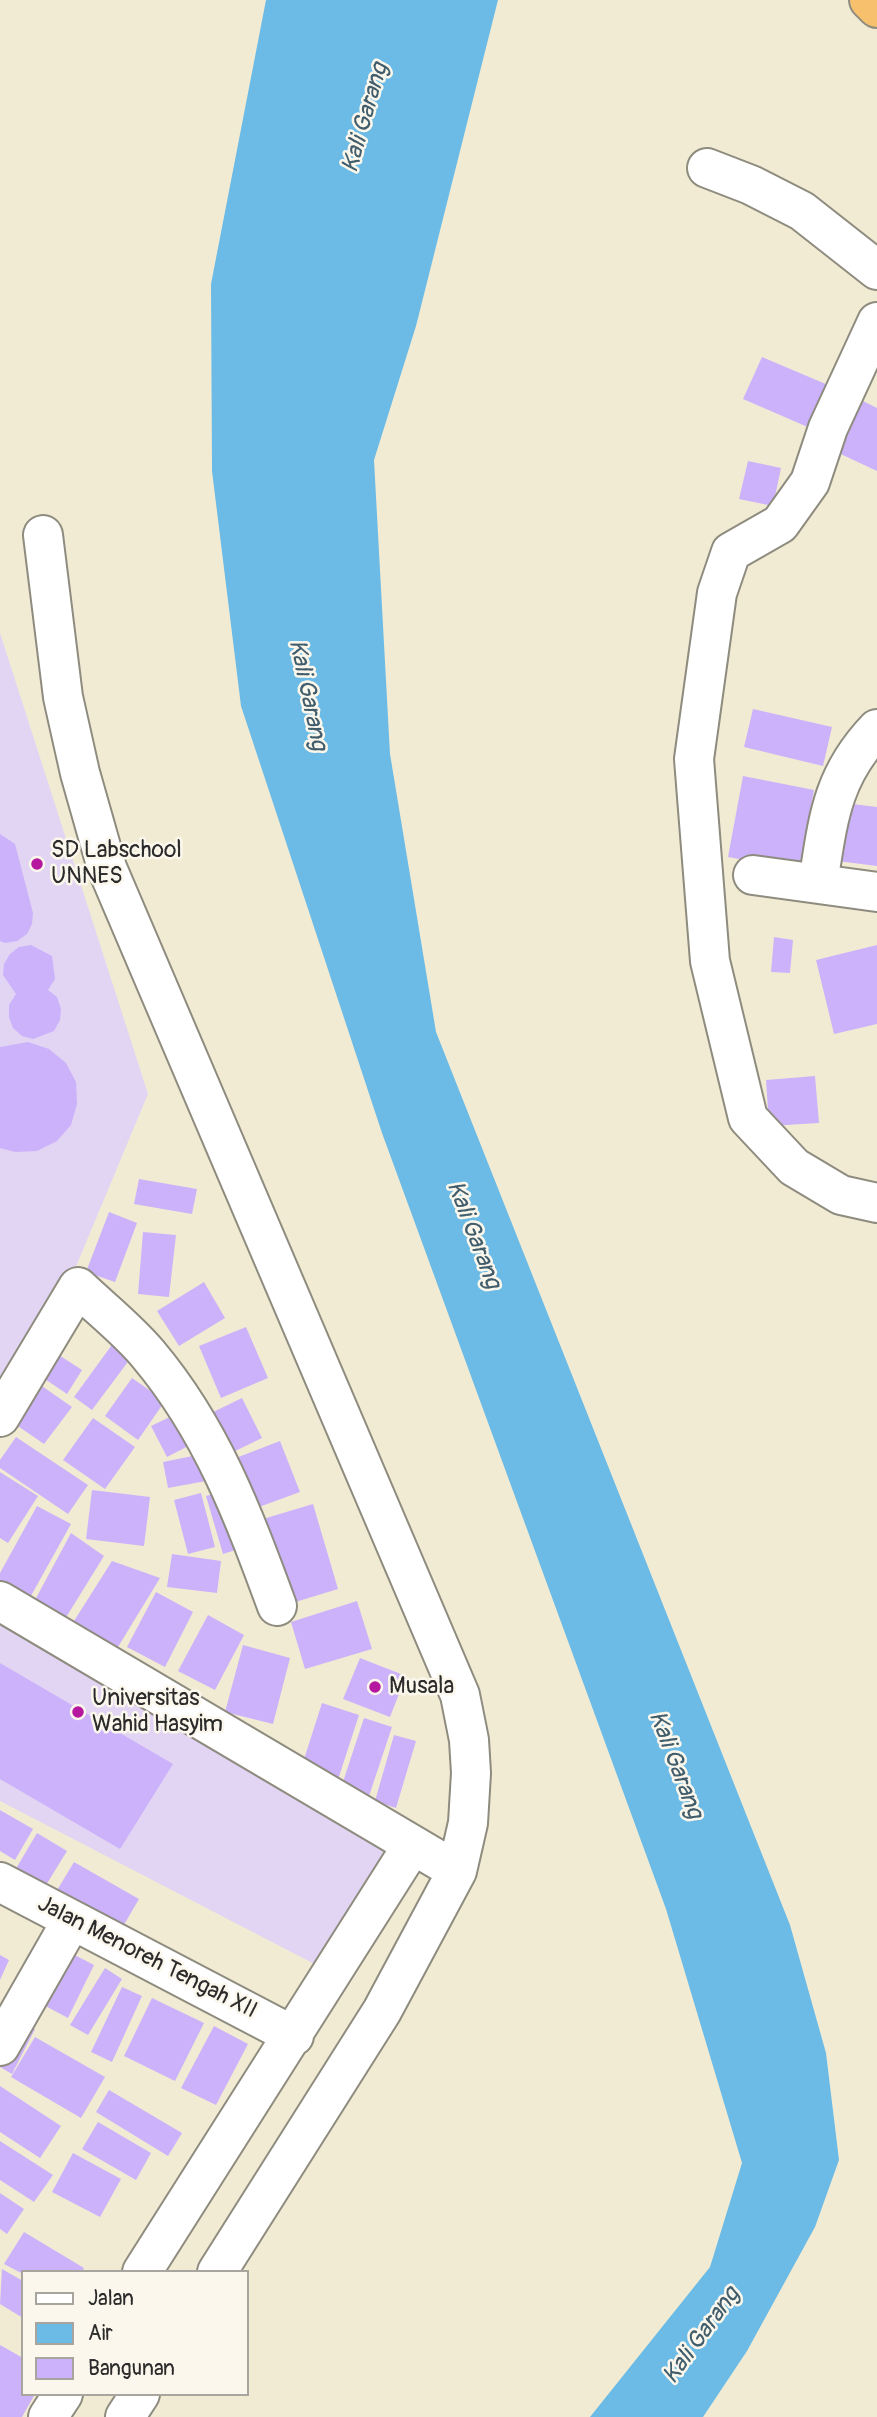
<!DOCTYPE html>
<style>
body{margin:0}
#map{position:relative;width:877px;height:2417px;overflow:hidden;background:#f2ebd3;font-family:Pangolin,sans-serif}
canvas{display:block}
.legend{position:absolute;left:21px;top:2270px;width:228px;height:126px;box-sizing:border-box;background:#fbf7ec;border:2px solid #a8a59f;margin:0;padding:9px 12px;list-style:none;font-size:21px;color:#2b2b2b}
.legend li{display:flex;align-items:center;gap:14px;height:35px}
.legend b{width:35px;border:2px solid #a8a59f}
</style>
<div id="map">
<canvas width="877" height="2417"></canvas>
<ul class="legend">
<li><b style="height:9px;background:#fff"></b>Jalan</li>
<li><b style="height:19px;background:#6bbbe6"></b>Air</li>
<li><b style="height:19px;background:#ccb2fb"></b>Bangunan</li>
</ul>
</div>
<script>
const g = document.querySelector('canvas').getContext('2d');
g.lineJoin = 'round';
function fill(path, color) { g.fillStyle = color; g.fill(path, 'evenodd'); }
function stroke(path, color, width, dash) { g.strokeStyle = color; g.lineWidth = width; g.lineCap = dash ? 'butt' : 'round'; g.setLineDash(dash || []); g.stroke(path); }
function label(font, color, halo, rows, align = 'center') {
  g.font = font + ' Pangolin,sans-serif'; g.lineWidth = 5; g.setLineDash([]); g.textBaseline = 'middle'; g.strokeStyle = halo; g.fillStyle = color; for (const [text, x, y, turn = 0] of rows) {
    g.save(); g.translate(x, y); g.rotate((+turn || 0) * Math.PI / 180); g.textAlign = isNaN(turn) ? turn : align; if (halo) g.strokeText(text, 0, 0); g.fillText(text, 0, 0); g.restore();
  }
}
fill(new Path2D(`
 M0,633L148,1094L62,1300L0,1402Z
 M0,1622L396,1850L324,1969L0,1801Z`), '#e2d4f3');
fill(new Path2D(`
 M266,0H498L416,326L374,460L390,754L436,1032L790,1925L826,2053L839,2160L815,2227L747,2351L703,2417H590L710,2267L742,2163L666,1909L382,1133L241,706L212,471L211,284Z`), '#6bbbe6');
fill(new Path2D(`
 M762,357L828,385L810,428L743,399Z
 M857,398L877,408V471L832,450Z
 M748,461L781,468L773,506L739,499Z
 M753,709L832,727L823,766L744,747Z
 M743,776L814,790L799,870L728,857Z
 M844,803L877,807V866L837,861Z
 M0,834L15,844L33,913L32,924L27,934L17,941L5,943L0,941Z
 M774,937L793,940L790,973L771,972Z
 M31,945L52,956L55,979L48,990L57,997L61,1009L60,1020L54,1031L33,1039L22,1036L13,1028L9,1017V1005L16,994L3,975L4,964L10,954L19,947Z
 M877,945V1024L834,1034L816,960Z
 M28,1042L49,1049L66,1063L76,1082L77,1104L71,1125L57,1141L37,1151L15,1152L0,1148V1047Z
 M815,1076L819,1123L769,1126L766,1080Z
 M139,1179L197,1189L192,1214L134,1204Z
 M109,1212L137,1223L115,1282L86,1272Z
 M143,1232L176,1235L169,1297L138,1294Z
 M204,1282L225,1318L179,1346L157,1311Z
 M246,1327L268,1378L221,1398L199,1346Z
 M114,1342L133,1355L92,1410L74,1397Z
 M48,1348L82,1370L67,1394L33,1371Z
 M132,1378L165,1401L138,1440L105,1416Z
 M39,1384L72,1407L44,1444L12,1422Z
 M242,1398L262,1438L225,1456L205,1416Z
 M178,1413L194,1443L167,1457L151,1426Z
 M93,1418L135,1447L105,1489L63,1460Z
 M16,1437L88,1485L68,1514L0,1468V1460Z
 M280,1441L300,1492L248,1511L228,1461Z
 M212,1452L217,1479L168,1488L163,1462Z
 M0,1472L38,1496L8,1543L0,1538Z
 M231,1489L248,1546L223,1554L206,1496Z
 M92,1490L150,1497L144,1546L86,1539Z
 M201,1493L215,1547L188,1554L174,1500Z
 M313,1504L338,1589L279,1607L253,1522Z
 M37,1506L71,1524L27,1603L0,1588V1573Z
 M71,1533L104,1556L65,1619L35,1600Z
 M172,1554L221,1561L217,1593L167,1587Z
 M112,1561L160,1578L118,1647L74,1621Z
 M156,1592L193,1612L165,1667L127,1647Z
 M357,1601L372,1649L305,1669L291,1622Z
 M208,1615L244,1635L215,1690L178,1671Z
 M243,1645L290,1658L273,1724L225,1712Z
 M360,1658L406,1676L390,1717L343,1699Z
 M0,1663L173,1764L120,1849L0,1779Z
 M322,1703L359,1715L335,1789L298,1778Z
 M364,1718L392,1727L367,1802L339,1794Z
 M394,1735L416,1741L396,1808L375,1801Z
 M0,1810L33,1829L15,1860L0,1851Z
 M37,1833L67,1851L43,1890L14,1872Z
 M74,1862L139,1899L118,1935L53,1897Z
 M65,1950L94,1965L68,2018L38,2002Z
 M0,1955L9,1960L0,1980Z
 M105,1968L122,1979L88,2035L70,2025Z
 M122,1987L142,1996L112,2062L91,2052Z
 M152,1998L204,2023L175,2081L124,2056Z
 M19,2020L35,2029L12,2074L0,2067V2056Z
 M214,2026L248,2044L216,2105L181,2088Z
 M35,2037L105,2077L81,2118L11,2077Z
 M0,2086L61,2126L40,2158L0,2132Z
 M109,2090L182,2133L168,2156L96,2112Z
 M98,2122L151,2153L136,2180L82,2149Z
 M0,2141L53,2175L34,2202L0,2180Z
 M73,2153L121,2179L100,2217L52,2192Z
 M0,2193L24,2209L7,2234L0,2229Z
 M24,2232L84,2268L82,2272H23V2274L4,2264Z
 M2,2269L23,2281V2318L0,2304Z
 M0,2345L23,2358V2394H35L22,2417H0Z`), '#ccb2fb');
const minor = new Path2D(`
 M707,168L751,185L802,211L877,270
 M877,322L828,428L810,482L780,524L731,552L717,593L694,759L710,961L748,1118L794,1167L841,1195L877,1203
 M43,535L63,697L80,773L107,868L460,1695L469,1740L471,1773L468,1823L457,1871L382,2011L217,2272
 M753,875L877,892
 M818,883C828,821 831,777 877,729
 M0,1417L78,1287C101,1309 128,1330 148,1354C212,1430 243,1514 277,1606
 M0,1601L457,1871
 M0,1882L294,2036
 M0,2046L72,1920
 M142,2272L412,1846
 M48,2417L63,2394
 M125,2417L140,2394`);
const highway = new Path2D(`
 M869,0L877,8`);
stroke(minor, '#8e8b7f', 42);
stroke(highway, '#8e8b7f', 42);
stroke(minor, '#fff', 38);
stroke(highway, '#f7c06c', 38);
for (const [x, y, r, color] of [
 [37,864,7,"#b5179e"],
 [375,1687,7,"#b5179e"],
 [78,1712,7,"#b5179e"]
]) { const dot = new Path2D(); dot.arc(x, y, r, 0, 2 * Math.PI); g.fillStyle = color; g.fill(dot); stroke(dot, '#fbf7ec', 2.5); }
label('23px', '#2b2b2b', '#fbf7ec', [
 ["SD Labschool",51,851],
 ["UNNES",51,877],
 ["Musala",389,1687],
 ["Universitas",92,1699],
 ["Wahid Hasyim",92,1725]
], 'left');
label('23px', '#2b2b2b', '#fbf7ec', [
 ["Jalan Menoreh Tengah XII",147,1958,27]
]);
label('italic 24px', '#415d6c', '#fbf7ec', [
 ["Kali Garang",366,118,-74],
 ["Kali Garang",307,695,78],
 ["Kali Garang",473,1235,69],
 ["Kali Garang",675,1765,69],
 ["Kali Garang",702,2336,-54]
]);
</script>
